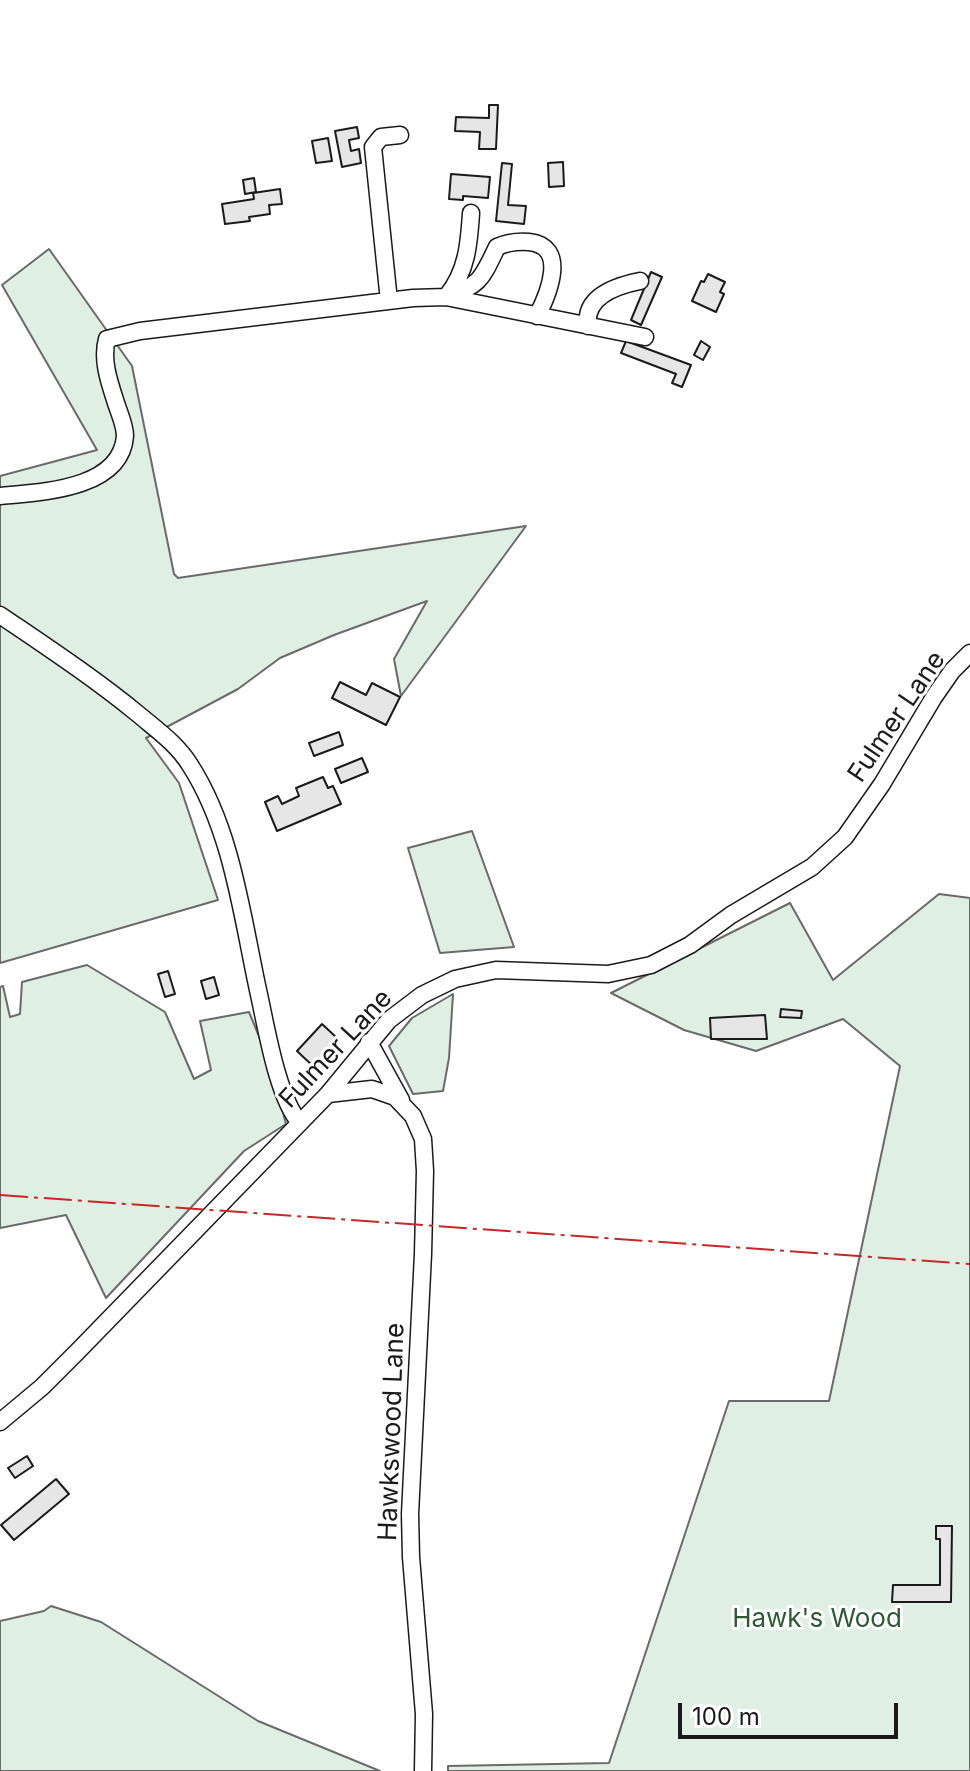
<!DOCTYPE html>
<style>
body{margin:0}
#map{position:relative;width:970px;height:1771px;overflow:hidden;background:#fff;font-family:Inter,sans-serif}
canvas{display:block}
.scale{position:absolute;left:678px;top:1703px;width:220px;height:36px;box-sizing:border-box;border:4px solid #1a1a1a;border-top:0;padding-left:10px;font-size:24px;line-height:28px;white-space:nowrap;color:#1a1a1a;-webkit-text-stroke:6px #fff;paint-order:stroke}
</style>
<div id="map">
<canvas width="970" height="1771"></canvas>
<div class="scale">100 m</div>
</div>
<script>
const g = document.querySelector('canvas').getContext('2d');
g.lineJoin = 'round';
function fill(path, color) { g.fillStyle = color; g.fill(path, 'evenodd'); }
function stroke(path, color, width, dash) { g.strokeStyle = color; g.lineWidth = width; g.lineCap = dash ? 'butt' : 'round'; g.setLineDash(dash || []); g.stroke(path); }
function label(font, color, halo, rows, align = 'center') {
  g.font = font + ' Inter,sans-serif'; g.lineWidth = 6; g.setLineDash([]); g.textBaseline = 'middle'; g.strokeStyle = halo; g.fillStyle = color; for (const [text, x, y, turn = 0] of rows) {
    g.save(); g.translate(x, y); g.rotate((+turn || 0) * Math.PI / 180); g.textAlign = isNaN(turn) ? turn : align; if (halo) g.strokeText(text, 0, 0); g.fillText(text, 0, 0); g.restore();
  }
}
const green = new Path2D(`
 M49,249L132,366L174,574L178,578L526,526L401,696L394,659L427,601L334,635L280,658L238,689L146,738L179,783L218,900L0,963V476L97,450L2,285Z
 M472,831L514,947L440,953L408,848Z
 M939,894L970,898V1771H448V1766L609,1763L729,1401H829L900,1066L843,1019L756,1051L684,1030L611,993L790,903L833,980Z
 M87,965L165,1012L194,1079L211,1070L200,1021L249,1012L272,1068L286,1124L244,1151L106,1298L66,1215L0,1228V987L3,986L10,1017L20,1014L22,982Z
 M453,994L449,1058L443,1091L413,1094L389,1046L412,1018Z
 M51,1606L101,1622L258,1721L380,1771H0V1621L44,1611Z`);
fill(green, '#e0efe3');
stroke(green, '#6a6a6a', 2);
const building = new Path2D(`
 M489,105H498L496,149H479L480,132L455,131L456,117L489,118Z
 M357,127L359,138L349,140L351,151L359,149L361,163L342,167L335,131Z
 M328,138L332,161L316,163L312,141Z
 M563,162L564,186L549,187L548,163Z
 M502,163L512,164L508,205L526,206L524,224L496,221Z
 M451,174L490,177L488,198L463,196V200L449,199Z
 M254,178L256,192L245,194L243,180Z
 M280,189L282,204L269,205L270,214L249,217L250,221L225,224L222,204L254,199L253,193Z
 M651,272L662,277L641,325L631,320Z
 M708,274L725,282L720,292L724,294L716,312L692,301L701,281L704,282Z
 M626,341L691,365L682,387L672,383L676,374L621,353Z
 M701,341L710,347L703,360L694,355Z
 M340,682L366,695L372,683L400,697L386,725L332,698Z
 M339,732L343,745L314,756L309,743Z
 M362,758L368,772L341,783L335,769Z
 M323,777L328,788L333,786L341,804L277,831L265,802L278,796L282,804L299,796L296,788Z
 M168,971L175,994L165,997L158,974Z
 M214,977L219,995L206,999L201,981Z
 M781,1009L802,1011L801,1018L780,1017Z
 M765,1015L767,1039H711L710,1018Z
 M322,1024L337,1038L331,1044L335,1048L315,1068L297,1051Z
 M27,1456L33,1466L15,1478L8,1468Z
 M56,1479L69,1494L14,1540L1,1525Z
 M936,1526H952L951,1602H892L893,1585H940V1539H936Z`);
fill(building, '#e6e6e6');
stroke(building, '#1a1a1a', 2);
const minor = new Path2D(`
 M447,296C467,271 469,244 471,213
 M447,297C481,285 482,278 497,247C508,242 517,241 529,242C568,246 549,293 537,316
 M389,301L373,147L381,137L400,135
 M588,326C584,297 615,286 640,281
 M0,496C40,492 121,490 125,436C125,426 120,415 117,406C110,384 101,361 107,339L140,331L413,298L446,297L645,337
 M0,615C47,647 94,678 138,714C157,730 177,744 190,765C232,830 242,916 258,990C266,1025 277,1097 300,1123
 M369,1042L401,1100
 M328,1094L372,1089L395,1097L413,1116L423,1139L425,1171L423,1254L410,1514L411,1557L424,1714L423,1771
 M0,1422L42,1387L78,1351L328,1094L389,1020L422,995L455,979L496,970L608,974L651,965L690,945L731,915L812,867L845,837L882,784L934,697L952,671L970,653`);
stroke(minor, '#1a1a1a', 19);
stroke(minor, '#fff', 16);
stroke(new Path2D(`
 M0,1195L970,1264`), '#c62828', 2, [28, 6, 4, 6]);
label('26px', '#1a1a1a', '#fff', [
 ["Fulmer Lane",897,717,-56],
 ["Fulmer Lane",336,1049,-47],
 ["Hawkswood Lane",392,1432,-88]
]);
label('26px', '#2b5a34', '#fff', [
 ["Hawk's Wood",817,1619]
]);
</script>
